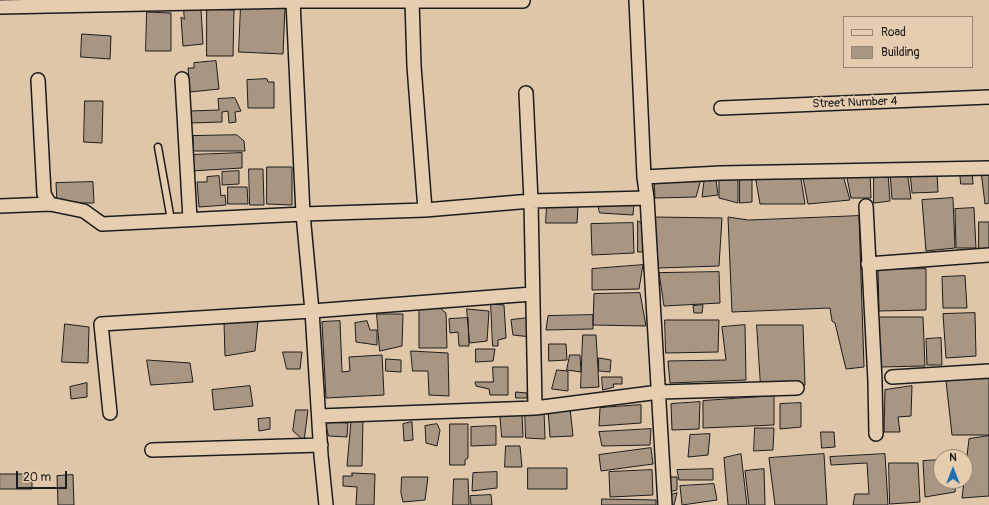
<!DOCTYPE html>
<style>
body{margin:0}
#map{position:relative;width:989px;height:505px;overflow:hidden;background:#dfc6a9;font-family:Pangolin,sans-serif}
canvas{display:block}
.legend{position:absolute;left:843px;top:16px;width:130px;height:52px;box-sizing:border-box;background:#e7cdaf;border:1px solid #968674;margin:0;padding:5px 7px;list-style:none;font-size:12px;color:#1c1c1c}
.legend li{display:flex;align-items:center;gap:8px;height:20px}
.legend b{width:20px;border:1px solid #968674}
.north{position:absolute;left:933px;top:449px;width:40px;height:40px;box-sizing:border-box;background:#e7cdaf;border:1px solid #968674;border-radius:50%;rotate:0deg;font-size:11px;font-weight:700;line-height:16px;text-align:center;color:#1c1c1c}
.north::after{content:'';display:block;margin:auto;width:14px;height:18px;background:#1f6fb2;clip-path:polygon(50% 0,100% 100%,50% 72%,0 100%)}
.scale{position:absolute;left:16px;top:471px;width:51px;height:18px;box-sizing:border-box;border:2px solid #1c1c1c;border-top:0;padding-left:5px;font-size:12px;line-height:14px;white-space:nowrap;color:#1c1c1c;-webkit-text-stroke:3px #e7cdaf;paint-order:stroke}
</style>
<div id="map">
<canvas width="989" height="505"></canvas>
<ul class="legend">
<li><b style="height:5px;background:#e7cdaf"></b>Road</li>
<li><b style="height:11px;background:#a89682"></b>Building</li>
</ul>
<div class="north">N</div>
<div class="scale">20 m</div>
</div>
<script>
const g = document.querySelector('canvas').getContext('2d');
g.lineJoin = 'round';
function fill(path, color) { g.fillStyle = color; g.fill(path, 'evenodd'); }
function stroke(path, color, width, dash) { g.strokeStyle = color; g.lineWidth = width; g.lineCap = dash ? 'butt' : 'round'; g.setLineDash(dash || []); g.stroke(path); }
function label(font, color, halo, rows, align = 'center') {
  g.font = font + ' Pangolin,sans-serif'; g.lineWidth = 4; g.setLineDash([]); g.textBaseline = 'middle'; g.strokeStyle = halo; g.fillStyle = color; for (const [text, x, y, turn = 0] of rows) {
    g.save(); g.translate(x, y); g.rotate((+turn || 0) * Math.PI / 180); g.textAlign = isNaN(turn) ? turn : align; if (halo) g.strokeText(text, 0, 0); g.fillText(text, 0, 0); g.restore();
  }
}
const building = new Path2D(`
 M241,5L285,7L283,54L239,52Z
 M184,9H201L203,44L183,46L181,17L184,19Z
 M207,9L234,10L233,56H207Z
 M147,12L171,13V51H146Z
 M82,34L111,36L110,59L81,57Z
 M216,61L219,89L190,92L188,68H194V63Z
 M267,79L268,82H274V108H248L247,80Z
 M235,98L241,111L235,112L236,122L229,123L228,111L222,112V122L190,123V111L219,110L218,99Z
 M85,101H103L102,143L84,142Z
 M237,135L244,141L245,151H193V136Z
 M242,153V168L191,171L190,155Z
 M267,167H292V205L267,204Z
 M249,169H263L264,205H250Z
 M960,170H972L973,184H961Z
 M989,170V203L985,204L981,171Z
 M239,171V184L222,185V172Z
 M907,171L911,199H892L890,172Z
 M937,171L938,192L912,193L910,172Z
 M842,172L850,200L808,204L802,173Z
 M870,172L871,198H851L846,173Z
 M874,172L888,173L890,201L874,203Z
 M800,173L805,204H760L755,175Z
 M738,175V203L719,198V176Z
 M740,175L752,176V202L740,203Z
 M219,176L221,196L225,195L226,205L199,207L197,182H207V177Z
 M701,179L696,197L655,198L654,180Z
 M716,180L718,195L702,197L704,181Z
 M93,182L94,203H57L56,183Z
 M228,187H247L248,204H228Z
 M953,198L955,248L926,251L922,200Z
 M597,201L634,204L633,215L600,213Z
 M547,205L578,206L577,223H546Z
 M974,208L976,248H956L955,209Z
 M859,216L864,367L846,369L835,323L832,321L830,308L732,312L728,217L748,220Z
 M654,217L722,218L719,266L659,268Z
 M638,221L646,226L645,252H638Z
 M979,222H989V250L979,251Z
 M633,223L634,253L592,255L591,224Z
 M643,265L639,289L592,290V269Z
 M926,269V310L879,311L878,270Z
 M719,272L720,303L664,306L659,273Z
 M965,276L967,308H943L942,277Z
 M640,293L646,326L593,325L594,294Z
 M491,304L504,305L506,338L498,340V346H493Z
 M703,305L702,313H694L693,306Z
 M440,308L446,313L447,348H419V309Z
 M467,309L489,311L487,341L470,343Z
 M975,313L976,356L946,358L943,314Z
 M377,314H403L402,346L380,351Z
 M593,315V329L546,330L548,316Z
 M878,317H923L925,366L880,367Z
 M468,318L469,346H459L458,332L450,333L449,319Z
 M528,318L531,337L513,335L511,320Z
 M665,320H719L718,352L666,353Z
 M258,321L255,351L225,356L224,322Z
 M340,321L342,372L350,371L349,357L382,355L384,395L326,398L322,322Z
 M367,321L370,330H377V345L356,342L355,323Z
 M65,324L89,327L88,363L62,362Z
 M745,325L746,380L670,383L668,361L726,360L722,327Z
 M757,325H803L805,385L761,387Z
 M583,335H596L599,387L581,388Z
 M941,338L942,365H927L926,339Z
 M549,344H566L567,360L549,361Z
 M476,349H495L493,361L476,362Z
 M411,351L448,353L449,396L429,395L428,371H413Z
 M283,352H302L300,369H287Z
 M570,355H580L581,372L567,370Z
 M599,358L611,360L610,372L599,371Z
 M386,359L401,360V372L386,371Z
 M147,360L190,363L193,382L151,385Z
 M493,367H508V395H490L489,389L476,386L475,382H493Z
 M557,370L568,371V391L552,389Z
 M602,377H622V384H613L614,387L603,390Z
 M989,377V435H952L946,381Z
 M87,383V397L71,399L70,387Z
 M250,386L253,406L214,410L212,390Z
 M912,386L911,416L898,417L900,432H884L885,390Z
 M516,392L527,393V398H516Z
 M774,396V425L703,428V401Z
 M700,402L699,429L672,430L671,404Z
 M801,403V427L780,429V404Z
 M641,405V423L599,426L600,408Z
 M570,408L573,436L550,437L548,409Z
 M296,410H308L304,441L293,431Z
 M525,410H544L545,439L526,438Z
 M500,412L522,413L523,437H502Z
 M270,418V429L259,431L258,419Z
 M363,420L362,466H347L351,421Z
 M325,422L348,423L347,437L329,436Z
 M412,422L413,440L404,441L403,424Z
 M437,424L440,430L437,446L426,443L425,426Z
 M450,424H468V458L465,460V465H450Z
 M496,426V445L471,446V427Z
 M755,428H774L773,450L754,451Z
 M651,429L650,445L602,446L599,432Z
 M821,432H834L835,447L822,448Z
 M710,434L708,455L688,457L690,435Z
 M989,436V496L962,498L969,439Z
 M506,446H520L522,467H505Z
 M651,448L653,464L601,471L599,455Z
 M741,454L747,505H728L724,458Z
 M824,454L827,505H775L769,458Z
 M885,454L888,505H853L855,494H869L867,463L831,465L830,457Z
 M941,460V481H956L955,492L925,497L923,461Z
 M889,463H918L920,502L890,504Z
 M528,468H567V489H528Z
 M713,469V480H679L677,470Z
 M764,469L765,505H749L745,471Z
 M652,470L653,495L610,497L609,472Z
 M497,472V488L472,491L473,473Z
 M352,473L375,474L374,505H356L357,487L343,486V476H352Z
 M0,474H32V489H0Z
 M73,475L74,505H58L57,476Z
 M402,477H428L425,500L403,502L401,493Z
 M670,477H677V490L669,492Z
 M454,479H468L469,505H453Z
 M714,484L717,500L682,505L680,486Z
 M677,493L674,505H668V496Z
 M491,495L492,505H471L470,496Z
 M602,499L656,500V505H602Z`);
fill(building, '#a89682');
stroke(building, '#1c1c1c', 1);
const service = new Path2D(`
 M158,147L171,220`);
const minor = new Path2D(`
 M412,0L414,66L425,210
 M636,0L644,177L647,198L665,505
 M293,1L303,214L312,311L321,455L326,505
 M0,7L293,1H523
 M182,79L190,219
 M38,80L44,194L50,204L84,211L102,224L303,214L425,210L531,201L647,198
 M526,93L531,201L535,408
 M721,108L989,97
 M644,177L721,173L989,168
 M0,206L50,204
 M866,206L875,381L876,434
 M868,264L989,255
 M892,377L989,371
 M110,413L101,324L312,311L532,294
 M319,416L535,408L659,392L797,388
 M152,450L321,445`);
stroke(service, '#1c1c1c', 9);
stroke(minor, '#1c1c1c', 16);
stroke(service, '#e7cdaf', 6);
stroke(minor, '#e7cdaf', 13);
label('12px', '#1c1c1c', '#e7cdaf', [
 ["Street Number 4",855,103,-2]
]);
</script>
